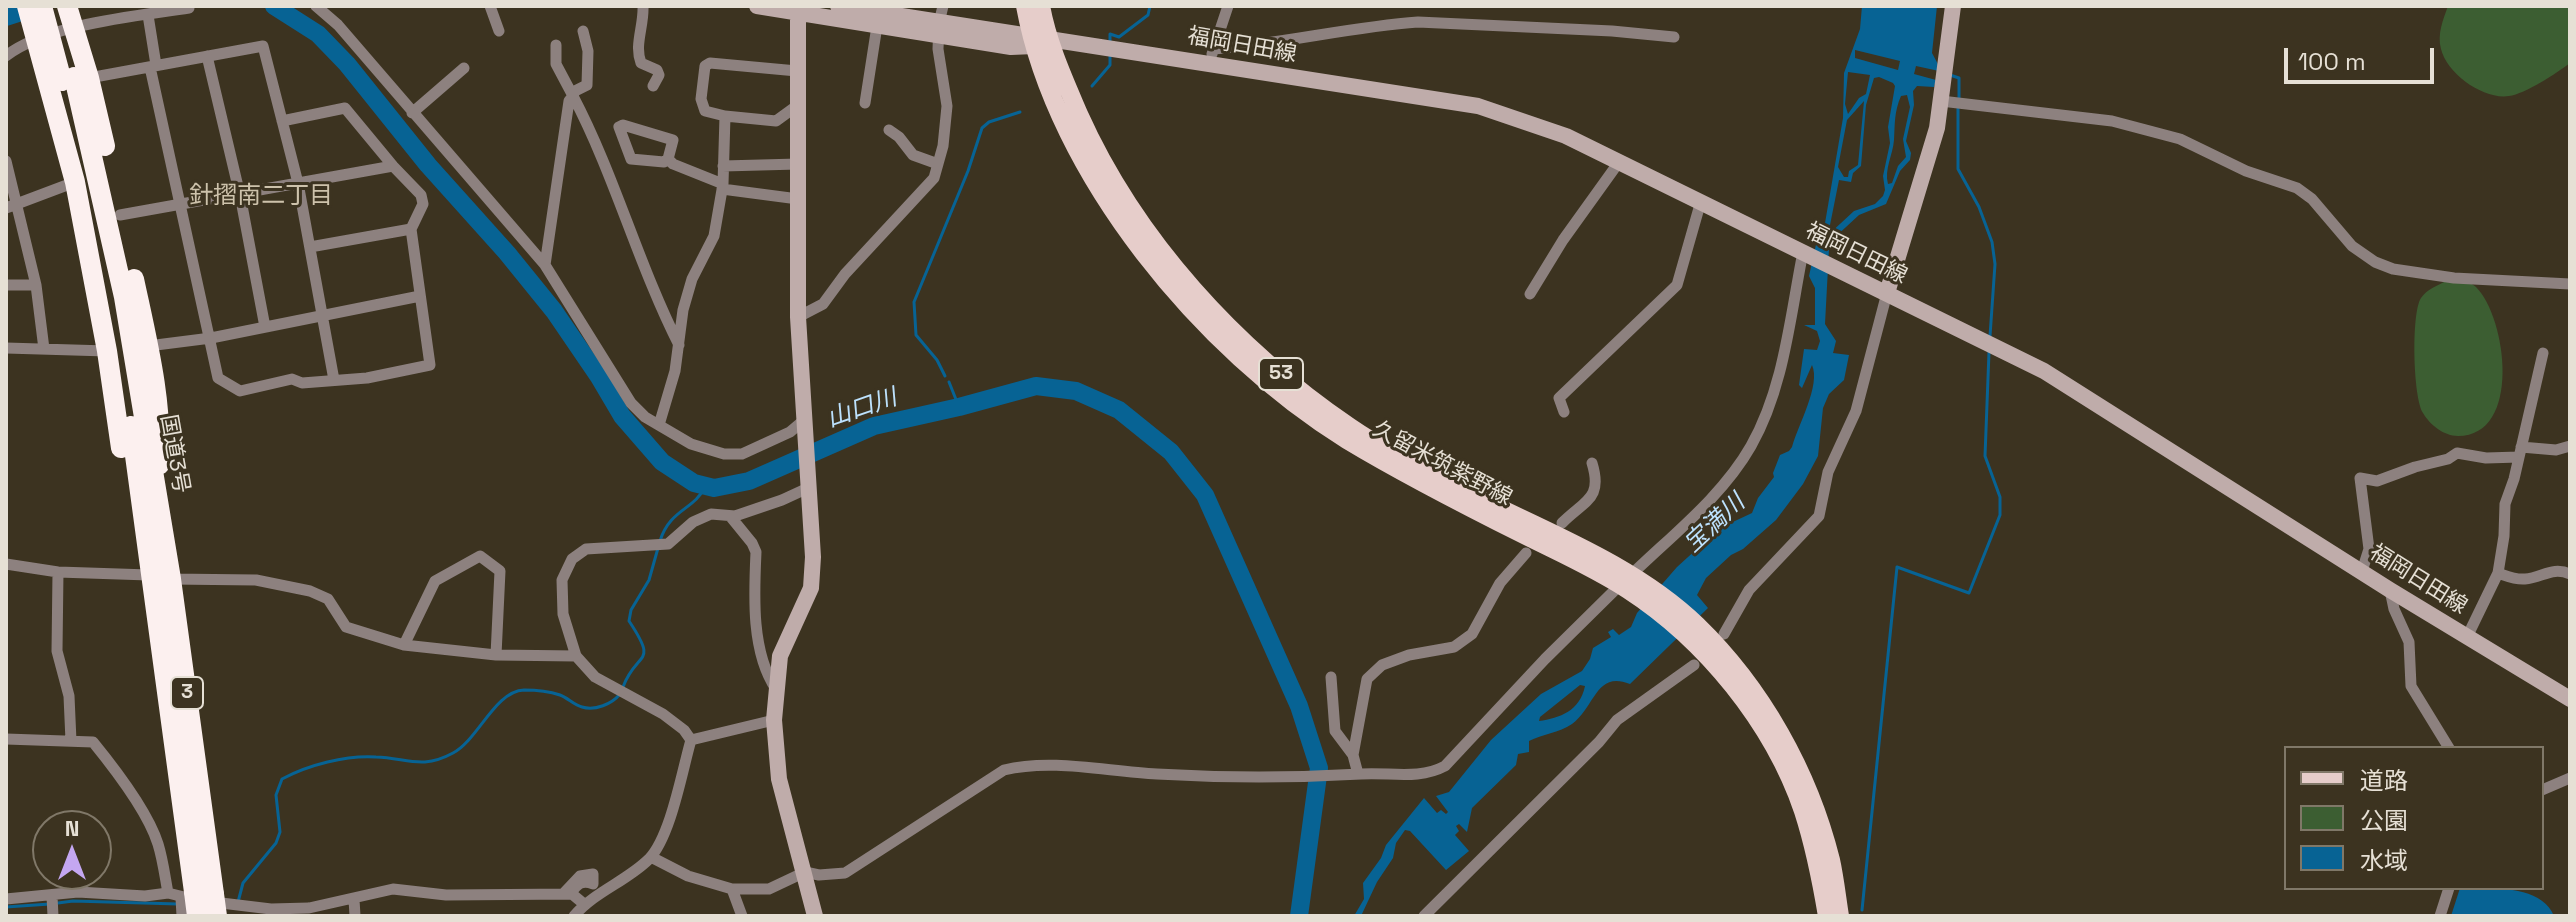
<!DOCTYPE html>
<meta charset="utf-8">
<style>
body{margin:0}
#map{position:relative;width:2576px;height:922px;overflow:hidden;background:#3c3320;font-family:"Space Grotesk","Noto Sans JP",sans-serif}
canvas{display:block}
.frame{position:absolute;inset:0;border:8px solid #e6e0d5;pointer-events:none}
.legend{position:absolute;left:2284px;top:746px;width:260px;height:144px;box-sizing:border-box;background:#3c3320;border:2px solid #807868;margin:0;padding:10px 14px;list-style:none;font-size:24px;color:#e6e0d5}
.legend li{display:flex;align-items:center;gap:16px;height:40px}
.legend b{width:40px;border:2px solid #807868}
.north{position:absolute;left:32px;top:810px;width:80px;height:80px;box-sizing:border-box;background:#3c3320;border:2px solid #807868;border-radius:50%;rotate:0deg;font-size:22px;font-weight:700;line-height:32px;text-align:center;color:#e6e0d5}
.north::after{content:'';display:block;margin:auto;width:28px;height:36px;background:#c4a7f1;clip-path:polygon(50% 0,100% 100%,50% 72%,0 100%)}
.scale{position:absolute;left:2284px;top:48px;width:150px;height:36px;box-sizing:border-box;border:4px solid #e6e0d5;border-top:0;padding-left:10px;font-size:24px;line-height:28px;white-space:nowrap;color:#e6e0d5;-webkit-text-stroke:6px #3c3320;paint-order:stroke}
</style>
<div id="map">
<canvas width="2576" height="922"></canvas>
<div class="frame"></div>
<ul class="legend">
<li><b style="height:10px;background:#e6cdca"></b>道路</li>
<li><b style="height:22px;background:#3c5e32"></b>公園</li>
<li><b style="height:22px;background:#076394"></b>水域</li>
</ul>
<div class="north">N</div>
<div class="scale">100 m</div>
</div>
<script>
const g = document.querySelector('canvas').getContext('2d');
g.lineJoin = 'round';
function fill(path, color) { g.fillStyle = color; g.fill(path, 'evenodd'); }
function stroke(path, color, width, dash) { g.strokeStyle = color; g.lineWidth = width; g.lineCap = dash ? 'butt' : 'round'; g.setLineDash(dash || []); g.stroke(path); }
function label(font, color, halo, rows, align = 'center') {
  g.font = font + ' "Space Grotesk","Noto Sans JP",sans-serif'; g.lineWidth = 6; g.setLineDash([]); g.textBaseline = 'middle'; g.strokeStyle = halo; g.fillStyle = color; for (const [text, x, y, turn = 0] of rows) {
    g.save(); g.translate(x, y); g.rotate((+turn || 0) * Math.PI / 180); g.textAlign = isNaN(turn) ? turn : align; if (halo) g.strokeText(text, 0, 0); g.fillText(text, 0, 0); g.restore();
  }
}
fill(new Path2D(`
 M2448,6H2570V63C2557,73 2525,94 2509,96C2484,100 2447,74 2441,49C2437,34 2443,20 2448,6Z
 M2446,281C2457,281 2467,279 2476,287C2507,318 2522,436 2458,436C2444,436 2430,425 2423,413C2413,397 2411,313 2421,298C2427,289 2437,286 2446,281Z`), '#3c5e32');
fill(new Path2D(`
 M1862,6H1937L1932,53L1940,68L1939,71L1916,66L1914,74L1936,80L1934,87L1917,86L1913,91L1914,105L1906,141L1911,153L1910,160L1900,171L1886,204L1859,215L1833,239L1829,249L1825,324L1836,341L1833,353L1849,355L1844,380L1829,394L1823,408L1818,456L1803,484L1776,520L1743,549L1731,555L1706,578L1697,595L1708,608L1630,684C1596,670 1595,707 1572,724C1559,733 1542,734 1529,741V752L1518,754L1516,765L1472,808L1467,832L1459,824L1456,826L1459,831L1455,835L1469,851L1446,870L1410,831L1405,830L1396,843L1393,858L1377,882L1361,916H1354L1364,899L1363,883L1381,858L1386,845L1424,798L1437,813L1441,810L1446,814L1448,812L1436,796L1449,792L1491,740L1541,694L1582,671L1590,659L1593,648L1611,637L1608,632L1613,629L1619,635L1631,627L1637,613L1677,567L1720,528L1752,513L1758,498L1774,477L1773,473L1780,455L1789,451L1792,447C1798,425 1821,385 1812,365L1802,388L1799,385L1804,349L1817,350L1820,341L1817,331L1804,325H1815V288L1809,276L1817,240L1825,223L1843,118L1844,73L1860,29ZM1855,50L1900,61L1898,70L1855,58ZM1848,72L1870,75L1866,94L1859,98L1848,114L1845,104ZM1879,77L1893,83L1895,86L1888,127L1890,143L1883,176L1885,190L1883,196L1875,204L1854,211L1828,235L1839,180L1851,182L1853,173L1861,166L1866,105L1874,78ZM1907,95L1910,107L1903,139L1906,157L1898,166L1892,183L1888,184C1884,169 1893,155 1894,140C1895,124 1894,112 1901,96ZM1864,101L1858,165L1849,171L1848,177H1844L1838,167L1847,120ZM1580,685L1585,686C1580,711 1560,718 1539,721L1540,717Z
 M2460,888C2488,888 2541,884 2554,916H2451Z`), '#076394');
stroke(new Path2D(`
 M1110,43V34L1119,37L1148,15L1150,6
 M1950,75L1959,78V101
 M1092,86L1110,65V55
 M1958,108V169L1979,207L1992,242L1995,264L1990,336
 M945,376L937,360L916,335L914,302L968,171L982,128L989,122L1020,112
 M949,382L959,407
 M660,541C670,509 694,510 705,487
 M623,687C637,650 659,666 629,621L631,610L649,580L658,548
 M238,902L243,883L276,843L280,832L276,795L282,779C308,765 346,755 376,757C407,758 422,770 453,753C478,740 495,691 524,690C535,690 551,692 560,695C568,698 574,705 582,707C595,711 612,704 620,694
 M58,903L73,901L178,904
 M6,907L50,904
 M1862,910L1897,567L1969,593L2000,515V497L1985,456L1989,352`), '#076394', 3);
stroke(new Path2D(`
 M274,6L318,34L347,64L428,165L507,253L554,311L599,377L622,416L662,462L694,483L714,488L749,481L874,426L959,407L1036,386L1076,391L1119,410L1171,452L1205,495L1299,706L1319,768L1299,916
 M6,17L40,6`), '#076394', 18);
stroke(new Path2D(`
 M316,6L338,25L545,265L631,403L645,417L691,444L724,454H742L790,432L803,421
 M490,6L499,31
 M643,6C644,26 634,45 641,63L657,70L659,75L653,86
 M148,15L156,65
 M556,45V64L573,96L575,91L587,85L588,51L583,31
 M1213,49C1282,44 1349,27 1418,22L1612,31L1674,37
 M1212,54L1228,6
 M6,56C47,24 138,16 189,8
 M207,56L240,195L265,327
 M150,67L218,378L240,391L292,379L302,383L367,378L430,365L411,229L423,204L421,195L393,166L345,108L282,121
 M89,78L263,46L298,183L334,380
 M1941,101L2112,121L2180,139L2246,171L2297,188L2312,199L2352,246L2375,262L2393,269L2454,278L2570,284
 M865,103L877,26
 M412,113L464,68
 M725,116L705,111L701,99L705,66L710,63L797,71
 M889,130L899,137L913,155L938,164
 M668,159L673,140L623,125L619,127L631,159L664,162L668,159L673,164L723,184
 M6,161L36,285L44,349
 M723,166L798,164
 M722,189L798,199
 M6,208L75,182
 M120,215L393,166
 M310,247L411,229
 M545,265L569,101L573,96C615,176 638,264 679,345
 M6,285H36
 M1530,294L1563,240L1619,162
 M798,317L823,304L845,274L934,178L943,146L947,106L938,49L939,23L943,6
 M148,346L211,338L420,296
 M6,348L107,351
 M1564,412L1559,398L1677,285L1701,201
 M659,425L675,371L683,310L692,279L714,236L723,184L725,116L776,121L798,105
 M2521,447L2556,450L2570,446
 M730,516L752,543L756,552C754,595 751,652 776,689
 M1562,523C1585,500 1603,499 1592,463
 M6,564L58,572L149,575L171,579L256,580L310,591L328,599L346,627L404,645L496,655L576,656
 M2362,571L2369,549L2360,478L2377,481L2415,467L2448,459L2457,453L2486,458L2519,457
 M58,572L57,651L69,696L71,741
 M2498,573C2507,576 2515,580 2525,579C2542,578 2552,566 2570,574
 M1630,576C1671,536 1722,497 1751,446C1784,388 1790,317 1803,252
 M2390,590L2394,609L2409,642L2411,686L2449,748
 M1724,634L1749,590L1819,516L1828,472L1856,411L1887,293
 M2467,637L2498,573L2504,536L2505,504L2514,479L2543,353
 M404,645L435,581L480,556L500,571L496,655
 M1331,677L1335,731L1353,755L1358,774
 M6,739L93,742C115,769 148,812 158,844C163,860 165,877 168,893
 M691,740L774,720
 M1353,755L1367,679L1382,665L1409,655L1454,647L1472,634L1500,583L1526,553
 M2542,790L2570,778
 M651,857L688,876L732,889H769L805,872L819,875L845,873L1004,770C1053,758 1108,772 1157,774C1225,778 1293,778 1361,774C1390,772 1419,780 1445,766L1545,659L1620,585
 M732,889L742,916
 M563,894L580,876L593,874V884C581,879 577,885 570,894
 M52,896L53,916
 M181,898L182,916
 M6,899L78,892L145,896L168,893L196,900
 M354,899L355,916
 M213,902L271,909L309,908L393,889L446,895L572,894L584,904
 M574,916C594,892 627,881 649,859C671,836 682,771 691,740L684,730L663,714L595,677L576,656L563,614L562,580L572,559L586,549L668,544L693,522L711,514L735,516L782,500L808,488
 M1424,916L1599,742L1617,720L1694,665
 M2440,916L2449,888`), '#8d817f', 11);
stroke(new Path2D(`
 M757,6L1011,47L1034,46L1044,41
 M798,6V317L813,557L811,588L780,656L774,720L779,779L815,916
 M838,6L1478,106L1566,136L2044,371L2390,590L2570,699
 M1887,293L1937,128L1953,6`), '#bfacaa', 16);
stroke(new Path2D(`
 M1025,6C1056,175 1203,351 1347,440C1405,475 1466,506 1526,536C1560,553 1596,569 1628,590C1705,640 1773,723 1803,811C1814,845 1821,880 1827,916
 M1041,6C1048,44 1064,79 1079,114C1136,241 1236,349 1350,427C1385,451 1424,470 1461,489C1539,529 1633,563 1697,625C1762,688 1809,772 1831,860C1835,878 1837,897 1840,916`), '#e6cdca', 18);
stroke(new Path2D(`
 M27,6L75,182L107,351L121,448
 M67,6L89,78L105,146
 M74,77L124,297L171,579L214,894
 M134,279C147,340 163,402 159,465
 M131,426L194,892`), '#fcf0ef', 20);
stroke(new Path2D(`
 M42,6L62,81
 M194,892L197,916
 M214,894L217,916`), '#fcf0ef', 20);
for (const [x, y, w] of [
 [1281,374,44],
 [187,693,32]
]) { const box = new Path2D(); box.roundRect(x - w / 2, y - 16, w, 32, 6); g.fillStyle = '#3c3320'; g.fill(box); stroke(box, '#e6e0d5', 2); }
label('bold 20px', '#e6e0d5', null, [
 ["53",1281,374],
 ["3",187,693]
]);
label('22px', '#e6e0d5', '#3c3320', [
 ["福岡日田線",1242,46,10],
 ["福岡日田線",1856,254,26],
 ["国道3号",174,454,80],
 ["久留米筑紫野線",1442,464,28],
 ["福岡日田線",2418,580,32]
]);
label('24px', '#cdc2ab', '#3c3320', [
 ["針摺南二丁目",261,196]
]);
label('italic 24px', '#bde2fe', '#3c3320', [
 ["山口川",862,409,-19],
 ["宝満川",1715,524,-43]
]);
</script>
